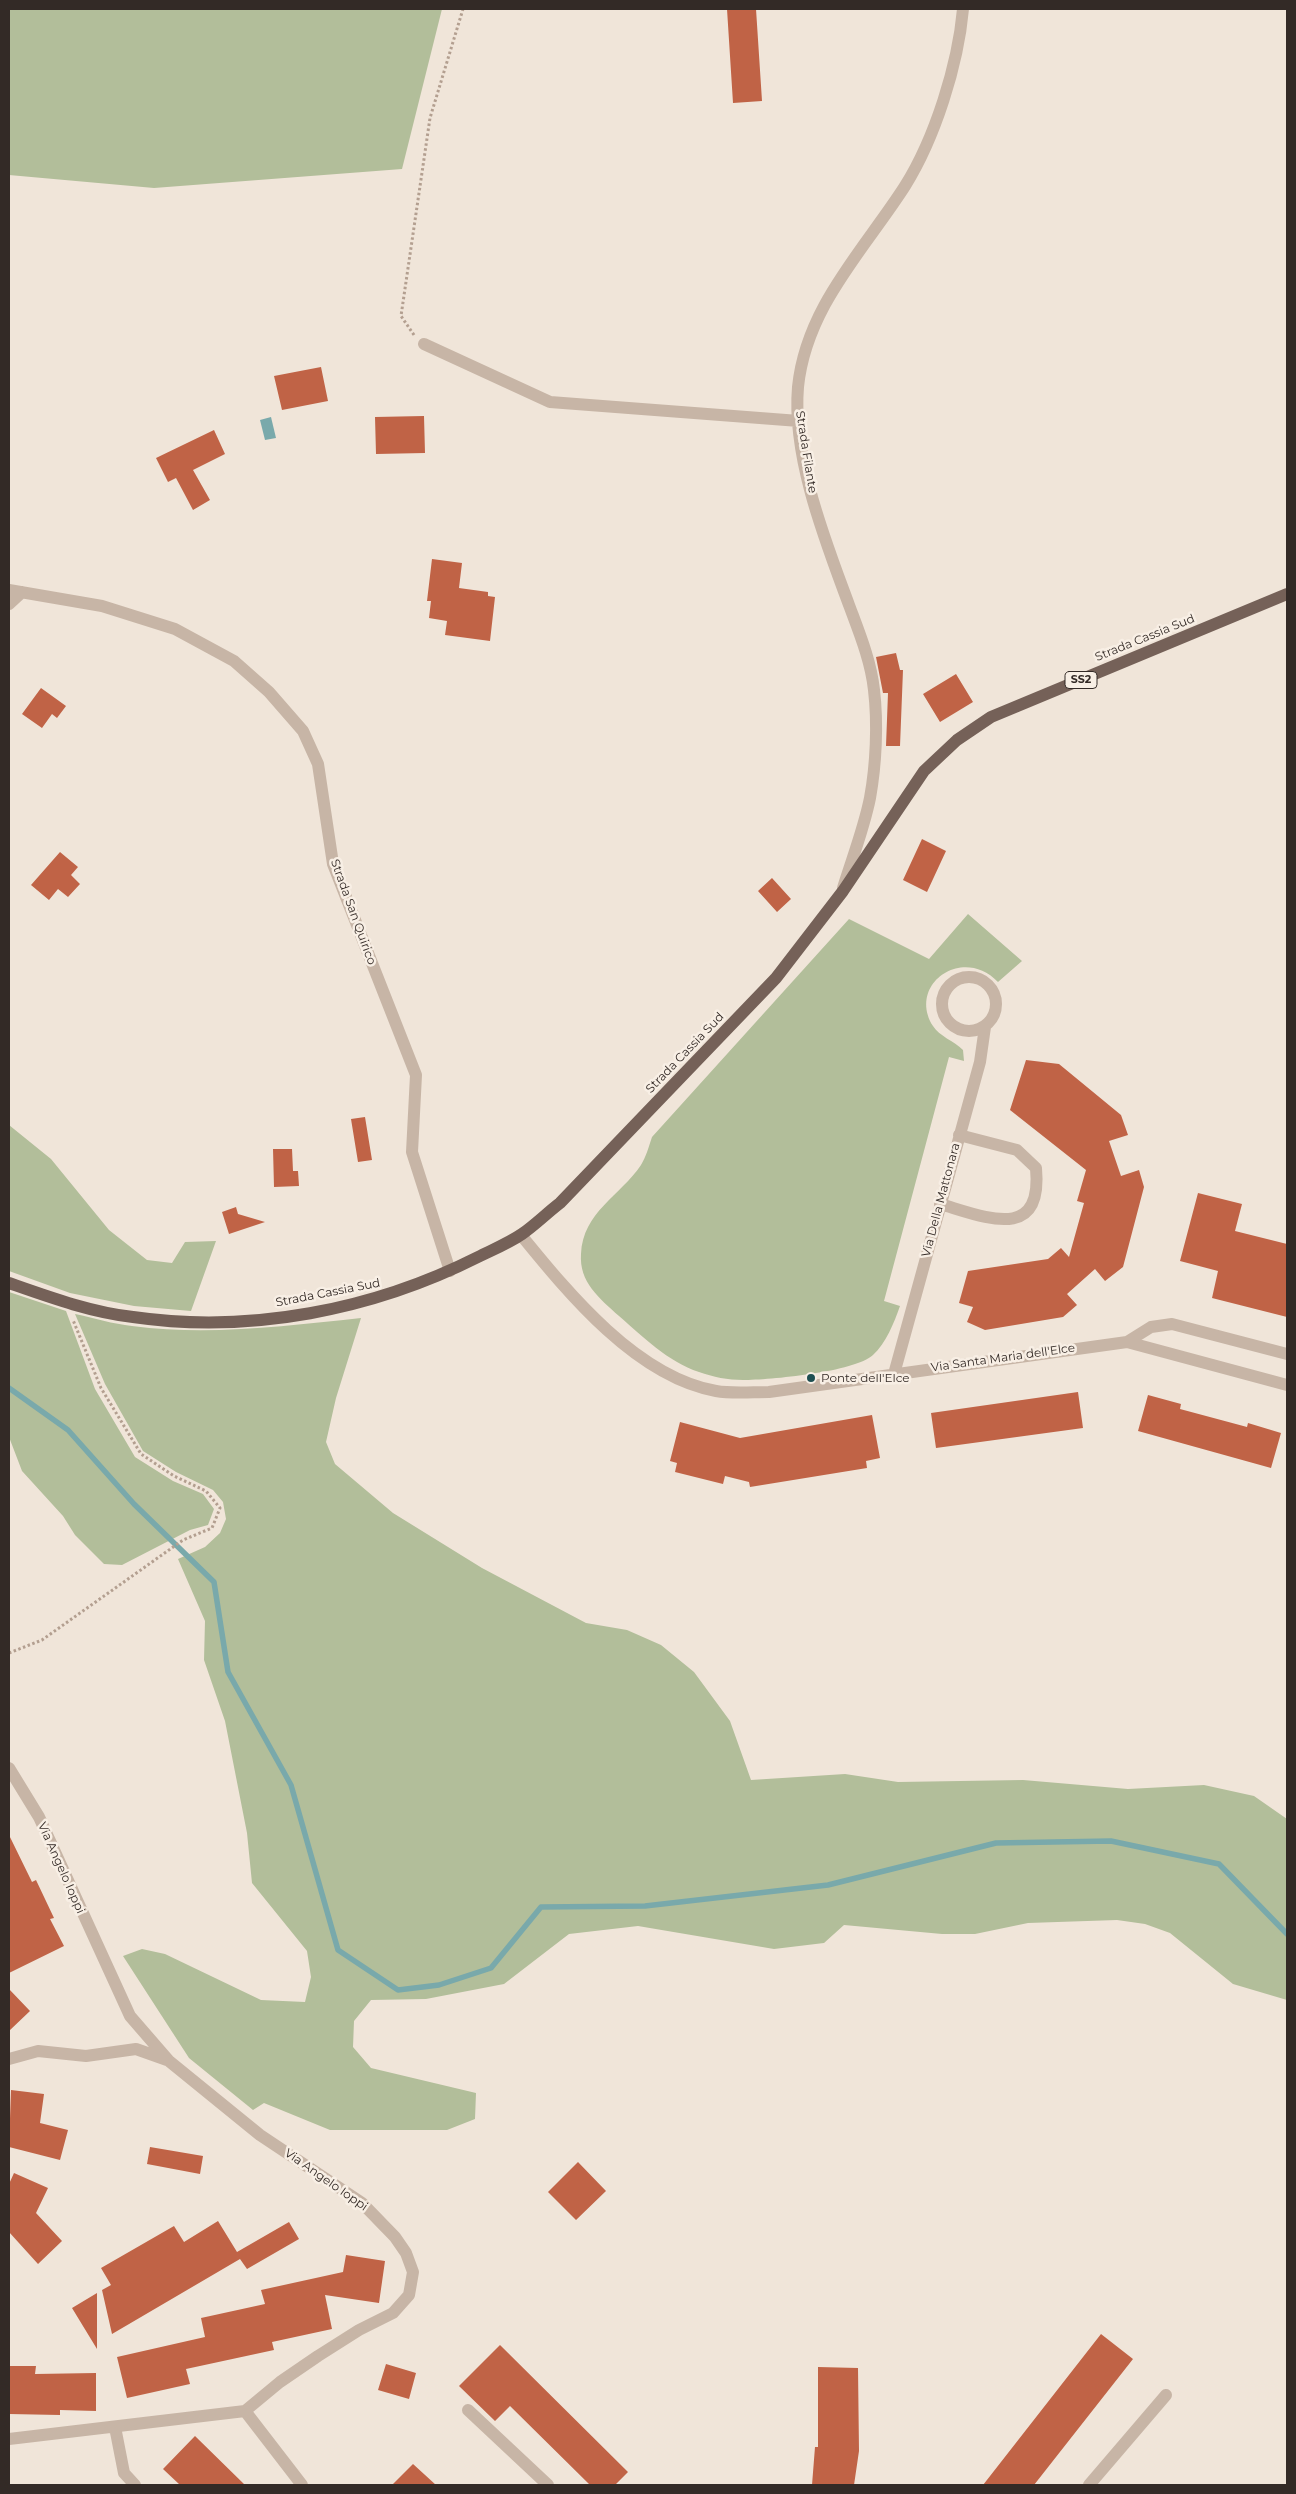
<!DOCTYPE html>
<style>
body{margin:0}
#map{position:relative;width:1296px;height:2494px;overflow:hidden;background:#f0e5d9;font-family:Montserrat,sans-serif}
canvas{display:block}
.frame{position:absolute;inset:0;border:10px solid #332a26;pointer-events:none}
</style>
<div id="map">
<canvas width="1296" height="2494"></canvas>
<div class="frame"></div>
</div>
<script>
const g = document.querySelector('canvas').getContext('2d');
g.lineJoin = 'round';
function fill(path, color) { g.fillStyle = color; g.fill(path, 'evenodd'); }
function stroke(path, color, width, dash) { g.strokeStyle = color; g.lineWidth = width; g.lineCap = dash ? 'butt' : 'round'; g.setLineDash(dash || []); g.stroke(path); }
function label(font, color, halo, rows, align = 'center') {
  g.font = font + ' Montserrat,sans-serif'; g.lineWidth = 5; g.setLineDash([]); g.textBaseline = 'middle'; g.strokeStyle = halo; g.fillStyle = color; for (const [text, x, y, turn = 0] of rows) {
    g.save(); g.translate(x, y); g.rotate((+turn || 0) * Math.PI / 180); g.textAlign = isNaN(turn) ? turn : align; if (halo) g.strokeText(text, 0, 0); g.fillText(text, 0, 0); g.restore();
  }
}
fill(new Path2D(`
 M9,9H442L402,169L154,188L9,175Z
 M968,914L1022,961L998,982C963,945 907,984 933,1026C939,1036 954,1041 963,1050L964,1061L949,1057L884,1301L900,1306C894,1323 886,1343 873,1355C855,1372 769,1380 743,1380C728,1380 713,1377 699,1372C668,1362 642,1336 619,1316C599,1298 579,1282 581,1254C583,1212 620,1196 641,1165C646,1157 649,1146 652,1137L849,919L929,959Z
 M9,1125L51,1159L109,1230L147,1260L172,1263L185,1242L216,1241L191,1311L134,1306L70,1293L9,1271Z
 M9,1292L66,1311L95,1389L135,1457L173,1481L203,1494L214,1509L208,1525L190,1530L122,1565L104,1564L75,1535L63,1516L22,1471L9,1437Z
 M75,1314C94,1318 113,1324 132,1326C209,1336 285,1326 361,1318L336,1398L326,1442L335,1464L393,1513L482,1568L586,1623L627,1630L661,1645L694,1672L730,1721L751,1780L845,1774L898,1782L1023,1780L1128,1789L1204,1785L1254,1796L1287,1819V2000L1233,1984L1170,1933L1145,1924L1117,1920L1028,1923L975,1934H942L844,1925L824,1943L774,1949L638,1926L569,1934L504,1984L426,1999L371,2000L354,2021L353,2047L371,2068L476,2093L475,2119L447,2130H330L264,2103L253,2110L189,2058L123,1956L142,1949L165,1954L261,2000L305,2002L311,1977L307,1951L252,1883L247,1833L225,1721L204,1660L205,1621L178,1559L205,1547L220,1533L226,1519L223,1502L213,1490L176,1472L143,1451L105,1384Z`), '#b2be9a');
fill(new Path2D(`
 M271,417L276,438L265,440L260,420Z`), '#79a9ab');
stroke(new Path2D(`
 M9,1388L68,1430L134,1504L214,1582L228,1672L291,1785L338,1950L398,1990L439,1985L491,1968L541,1907L645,1906L828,1885L996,1843L1111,1841L1219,1864L1287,1934`), '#79a9ab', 5.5);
fill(new Path2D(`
 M727,9H756L762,101L733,103Z
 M321,367L328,401L282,410L274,376Z
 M424,416L425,453L376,454L375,417Z
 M214,430L225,454L193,470L210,500L193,510L176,478L168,482L156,458Z
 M432,559L462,563L459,588L488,592V596L495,597L490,641L445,635L447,621L429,618L431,601H427Z
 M896,653L900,670H903L900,746H886L888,693H883L876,657Z
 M956,674L973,702L940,722L923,694Z
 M41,688L66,706L57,718L52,714L42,728L22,714Z
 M922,839L946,851L927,892L903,880Z
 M60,852L78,867L71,875L80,884L68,897L58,889L49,900L31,885Z
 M772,878L791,899L777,912L758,891Z
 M1026,1060L1059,1064L1121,1115L1128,1135L1109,1141L1121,1176L1139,1170L1144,1187L1123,1267L1105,1281L1095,1269L1067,1294L1077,1305L1063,1317L985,1330L967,1322L973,1307L959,1303L968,1271L1048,1259L1061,1248L1069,1257L1084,1203L1077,1201L1086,1170L1010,1110Z
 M365,1117L372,1160L358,1162L351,1119Z
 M273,1149H292L293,1171H298L299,1186L274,1187Z
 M1198,1193L1242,1204L1235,1231L1287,1244V1317L1212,1298L1218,1271L1180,1261Z
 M236,1207L238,1214L265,1222L229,1234L222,1212Z
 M1078,1392L1083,1428L936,1448L931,1413Z
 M1148,1395L1181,1404L1180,1409L1221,1420L1247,1427L1248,1423L1281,1433L1271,1468L1138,1431Z
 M872,1415L880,1458L866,1461L867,1468L750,1487L749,1482L725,1476L723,1484L675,1472L677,1463L670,1461L680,1422L740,1438Z
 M9,1835L32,1882L36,1880L54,1918L50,1919L64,1946L9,1973Z
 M9,1989L30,2011L9,2031Z
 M11,2090L44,2094L40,2123L68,2130L60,2160L9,2147Z
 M150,2147L203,2156L200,2174L147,2164Z
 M578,2162L606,2191L576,2220L548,2192Z
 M14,2173L48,2188L36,2213L62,2241L38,2264L9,2232V2184Z
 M218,2221L237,2252L289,2222L299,2239L247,2269L240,2259L112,2334L102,2290L111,2285L101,2268L174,2226L184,2242Z
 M346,2255L385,2261L379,2303L325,2295L332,2329L272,2342L274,2350L186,2369L190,2384L127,2398L117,2357L205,2337L201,2318L265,2304L261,2290L343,2272Z
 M97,2293V2349L72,2308Z
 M1101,2334L1133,2359L1034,2485H983Z
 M500,2345L628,2472L615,2485H590L510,2406L495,2421L459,2386Z
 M386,2364L416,2373L409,2399L378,2390Z
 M9,2366H36L35,2374L96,2373V2411L60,2410V2415L9,2414Z
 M818,2367L858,2368L859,2451L854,2485H812L815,2447H818Z
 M195,2436L245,2485H180L163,2469Z
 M413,2464L436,2485H392Z`), '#c06346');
stroke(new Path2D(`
 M414,335L401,316L430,118L463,9
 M9,1653L42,1640L183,1540L212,1528L220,1508L206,1491L174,1476L141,1454L101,1388L73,1320`), '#b39f90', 3, [2.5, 2.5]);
stroke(new Path2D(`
 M424,344L550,402L799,421
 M9,590L102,606L175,629L234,661L269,692L303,731L318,764L333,864L416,1075L412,1152L450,1271
 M9,604L22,592
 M843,888C852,859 864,828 870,798C876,765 878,724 874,690C871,661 859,632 849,605C825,540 792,457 798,387C806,307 864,250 905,186C935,138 958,65 963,9
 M942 1004a27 27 0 1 1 54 0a27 27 0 1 1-54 0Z
 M940,1204C985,1217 1043,1243 1036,1168L1017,1150L959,1135
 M521,1235C569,1294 637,1377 716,1391C732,1394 752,1392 769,1392L1127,1342L1287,1385
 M1127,1342L1151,1327L1172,1324L1287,1354
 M894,1374L980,1062L985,1027
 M9,1768L39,1817L130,2016L169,2061L260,2135L362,2203L395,2237L406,2253L413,2272L409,2295L393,2313L359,2330L318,2356L280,2382L245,2411L9,2439
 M9,2059L38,2051L86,2056L136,2049L167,2060
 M468,2410L548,2485
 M245,2411L302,2485
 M115,2427L124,2473L135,2485
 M1089,2485L1166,2395`), '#c7b5a6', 12);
stroke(new Path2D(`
 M9,1283C49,1297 90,1312 133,1317C250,1334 373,1310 478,1257C492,1250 509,1243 522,1234C535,1225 547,1213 560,1203L776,978L843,891L924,771L957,740L991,717L1287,594`), '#756158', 12);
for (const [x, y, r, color] of [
 [811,1378,5,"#1e4f52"]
]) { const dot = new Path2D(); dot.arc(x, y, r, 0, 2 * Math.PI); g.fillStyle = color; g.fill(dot); stroke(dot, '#f8efe5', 2); }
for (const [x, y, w] of [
 [1081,680,32]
]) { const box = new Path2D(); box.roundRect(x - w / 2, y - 8.5, w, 17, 4); g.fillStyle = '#f8efe5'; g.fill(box); stroke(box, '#332a26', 1); }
label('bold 11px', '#332a26', null, [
 ["SS2",1081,680]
]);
label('12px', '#332a26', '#f8efe5', [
 ["Strada Filante",806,452,81],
 ["Strada Cassia Sud",1145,638,-22],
 ["Strada San Quirico",353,912,70],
 ["Strada Cassia Sud",685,1053,-46],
 ["Via Della Mattonara",941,1200,-75],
 ["Strada Cassia Sud",328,1293,-11],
 ["Via Santa Maria dell'Elce",1003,1358,-8],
 ["Via Angelo Ioppi",61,1868,66],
 ["Via Angelo Ioppi",326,2180,35]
]);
label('12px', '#332a26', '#f8efe5', [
 ["Ponte dell'Elce",821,1378]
], 'left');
</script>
